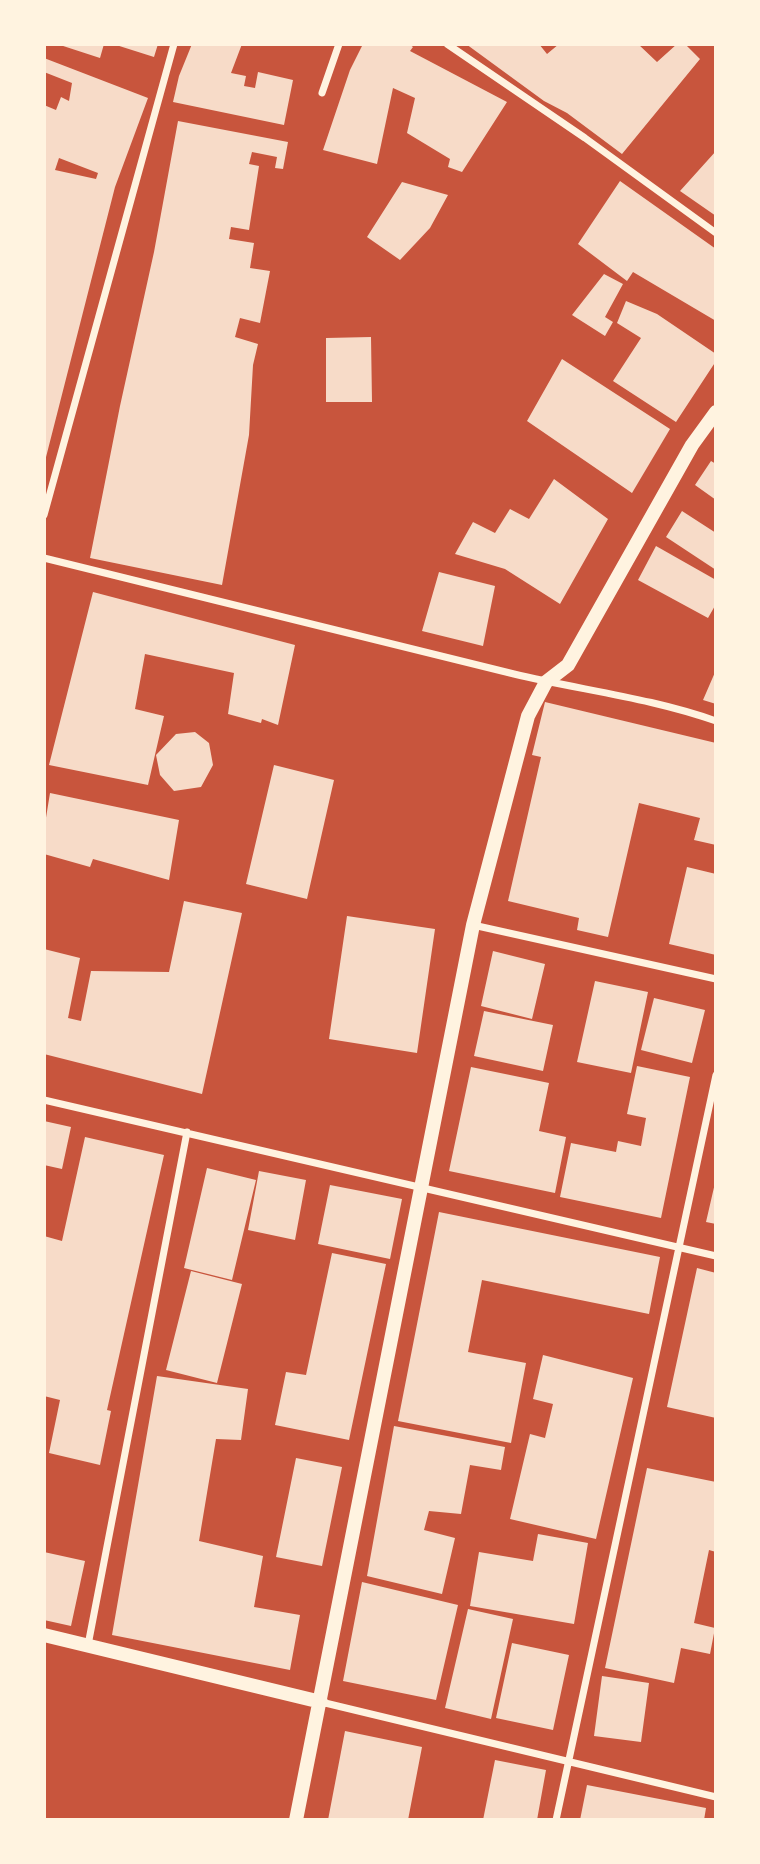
<!DOCTYPE html>
<style>
body{margin:0}
#map{position:relative;width:760px;height:1864px;overflow:hidden;background:#c8553d;font-family:Quicksand,sans-serif}
canvas{display:block}
.frame{position:absolute;inset:0;border:46px solid #fff3e0;pointer-events:none}
</style>
<div id="map">
<canvas width="760" height="1864"></canvas>
<div class="frame"></div>
</div>
<script>
const g = document.querySelector('canvas').getContext('2d');
g.lineJoin = 'round';
function fill(path, color) { g.fillStyle = color; g.fill(path, 'evenodd'); }
function stroke(path, color, width, dash) { g.strokeStyle = color; g.lineWidth = width; g.lineCap = dash ? 'butt' : 'round'; g.setLineDash(dash || []); g.stroke(path); }
fill(new Path2D(`
 M57,44H104L100,58Z
 M113,44H158L154,57Z
 M192,44H242L231,73L246,76L244,86L255,88L258,72L293,80L284,125L173,102L179,76Z
 M363,44H409L413,47L410,51L507,102L462,172L448,167L450,159L407,133L415,98L393,88L377,164L323,150L350,70Z
 M466,44H539L547,54L559,44H638L657,62L677,44H685L700,59L622,154L567,113L544,101Z
 M44,58L148,98L115,187L45,461L44,105L56,110L61,97L69,101L72,83L44,72ZM59,158L98,173L96,179L55,170Z
 M178,121L288,142L283,169L275,168L277,157L252,152L249,164L259,166L249,230L231,227L229,239L254,243L250,268L270,271L260,323L240,318L235,337L258,344L253,365L249,435L222,585L90,558L120,406L154,252Z
 M716,151V216L680,191Z
 M620,181L716,249V321L633,272L627,281L578,244Z
 M402,182L448,195L430,228L400,260L367,237Z
 M604,274L623,284L605,317L613,322L605,336L572,315Z
 M626,301L657,314L716,354V361L676,422L613,381L641,338L617,323Z
 M371,337L372,402H326V338Z
 M562,359L670,429L632,493L527,421Z
 M711,461L716,464V500L695,485Z
 M554,479L608,519L560,604L505,569L455,554L473,522L495,533L510,509L529,519Z
 M682,511L716,533V570L666,537Z
 M656,546L716,580V604L708,618L638,580Z
 M439,572L495,586L483,646L422,631Z
 M93,592L295,645L278,725L262,719L261,723L228,714L234,673L145,654L135,709L164,716L148,785L49,765Z
 M716,670V704L703,700Z
 M545,702L716,743V845L694,840L700,818L639,803L608,937L577,930L579,918L508,901L541,757L532,755Z
 M195,732L209,743L213,765L201,787L174,791L160,775L156,755L176,734Z
 M274,765L334,780L307,899L246,884Z
 M50,793L179,820L169,880L93,859L90,867L44,854V830Z
 M687,867L716,874V955L669,944Z
 M184,901L242,913L202,1094L44,1054V949L80,958L68,1018L81,1021L91,971L169,972Z
 M347,916L435,929L417,1053L329,1039Z
 M493,951L545,964L532,1019L481,1006Z
 M595,981L648,992L631,1073L577,1062Z
 M654,998L705,1010L692,1063L641,1050Z
 M484,1011L553,1025L543,1071L474,1056Z
 M637,1066L690,1077L661,1218L560,1197L571,1143L616,1152L618,1141L641,1146L646,1118L627,1114Z
 M471,1067L549,1083L539,1131L566,1137L555,1193L449,1171Z
 M44,1121L71,1127L62,1169L44,1165Z
 M85,1137L164,1155L107,1410L111,1411L100,1465L49,1453L60,1400L44,1396V1236L62,1241Z
 M207,1168L256,1180L232,1280L184,1268Z
 M259,1171L306,1180L295,1240L248,1230Z
 M715,1183H716V1224L706,1222Z
 M330,1185L402,1199L390,1259L318,1244Z
 M439,1212L660,1257L649,1314L482,1280L468,1352L526,1363L511,1443L398,1421Z
 M332,1253L386,1264L349,1440L275,1425L286,1372L306,1375Z
 M697,1268L716,1273V1418L667,1407Z
 M191,1271L242,1284L217,1383L166,1370Z
 M543,1355L633,1378L596,1539L510,1519L530,1434L545,1438L553,1404L533,1399Z
 M157,1376L248,1389L241,1440L216,1439L199,1541L263,1556L254,1607L300,1615L290,1670L112,1635Z
 M394,1426L505,1447L501,1470L470,1465L461,1514L429,1511L424,1530L455,1538L442,1594L367,1576Z
 M296,1458L342,1467L322,1566L276,1557Z
 M647,1468L716,1482V1552L709,1550L694,1623L715,1628L710,1654L681,1648L674,1683L605,1668Z
 M538,1534L588,1543L574,1624L470,1606L479,1552L533,1561Z
 M44,1552L85,1561L71,1626L44,1620Z
 M362,1582L458,1605L436,1700L343,1681Z
 M468,1609L513,1619L491,1719L445,1708Z
 M512,1643L569,1655L553,1730L496,1718Z
 M602,1676L649,1683L641,1742L594,1736Z
 M345,1731L422,1747L408,1820H328Z
 M495,1760L546,1770L537,1820H483Z
 M587,1785L706,1808L704,1820H580Z`), '#f7dbc8');
stroke(new Path2D(`
 M447,44L585,138L716,233
 M322,93L339,44
 M44,515L174,44
 M44,558C200,598 357,636 514,674C581,690 651,698 716,721
 M473,925L716,979
 M44,1100L716,1256
 M88,1645L187,1132
 M321,1702L716,1797
 M556,1820L716,1075`), '#fff3e0', 7);
stroke(new Path2D(`
 M44,1635L321,1702
 M296,1820L473,925L528,716L546,682L568,665L692,445L716,412`), '#fff3e0', 14);
</script>
